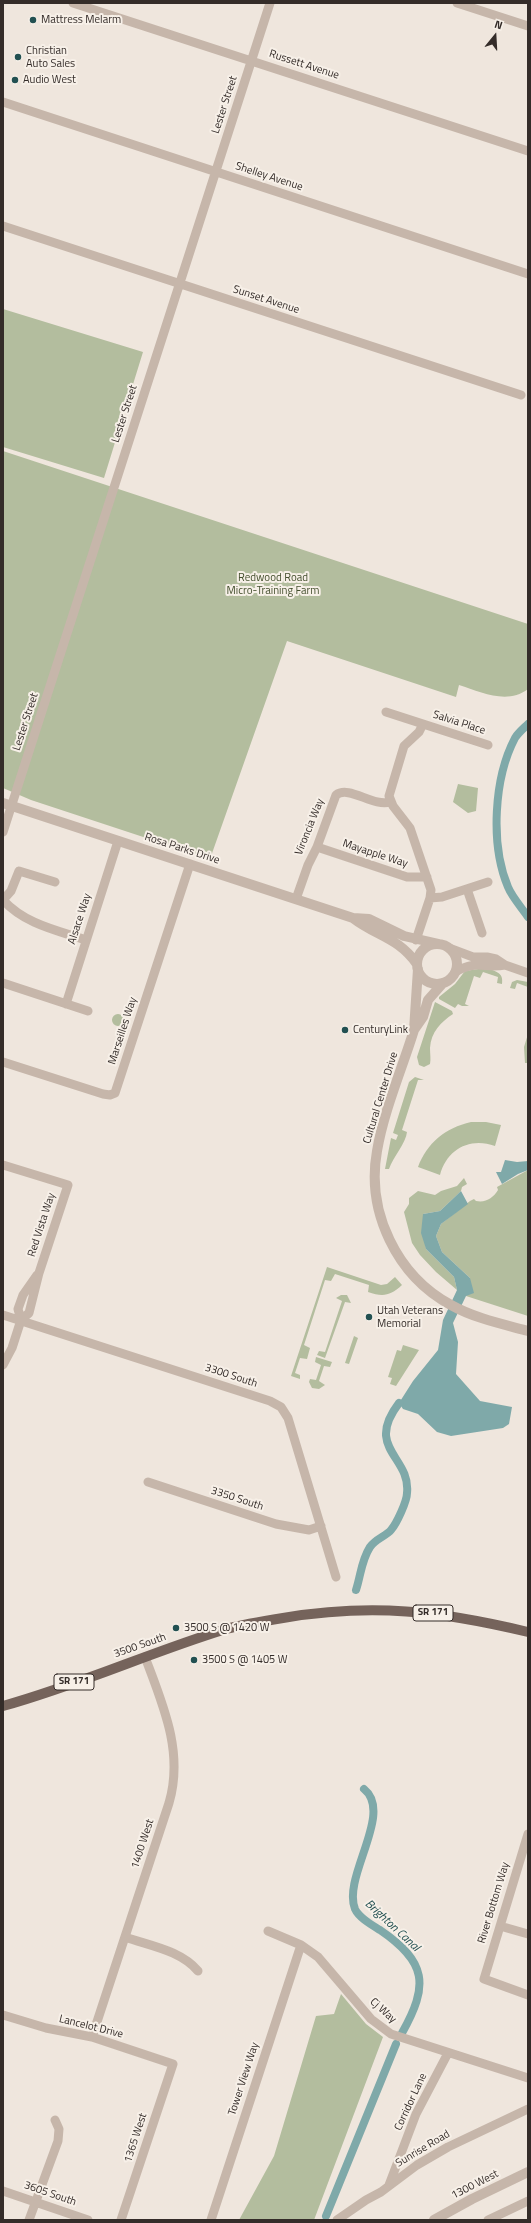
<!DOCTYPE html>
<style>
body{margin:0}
#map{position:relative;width:531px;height:2223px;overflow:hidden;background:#efe6dd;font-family:"Titillium Web",sans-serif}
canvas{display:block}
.frame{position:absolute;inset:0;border:4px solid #342c29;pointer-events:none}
.north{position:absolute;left:475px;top:16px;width:40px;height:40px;-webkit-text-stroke:3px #f7f0e8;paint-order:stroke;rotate:18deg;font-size:11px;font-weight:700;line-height:16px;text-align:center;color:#342c29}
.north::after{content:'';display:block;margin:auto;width:14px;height:18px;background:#342c29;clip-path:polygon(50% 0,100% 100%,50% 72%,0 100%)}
</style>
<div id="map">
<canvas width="531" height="2223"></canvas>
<div class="frame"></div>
<div class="north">N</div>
</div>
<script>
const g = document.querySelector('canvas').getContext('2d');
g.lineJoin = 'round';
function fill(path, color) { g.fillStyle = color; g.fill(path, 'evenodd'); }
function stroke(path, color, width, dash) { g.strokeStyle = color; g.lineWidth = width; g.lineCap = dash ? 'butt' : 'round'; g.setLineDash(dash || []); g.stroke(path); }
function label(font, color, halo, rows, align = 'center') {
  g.font = font + ' "Titillium Web",sans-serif'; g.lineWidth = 4; g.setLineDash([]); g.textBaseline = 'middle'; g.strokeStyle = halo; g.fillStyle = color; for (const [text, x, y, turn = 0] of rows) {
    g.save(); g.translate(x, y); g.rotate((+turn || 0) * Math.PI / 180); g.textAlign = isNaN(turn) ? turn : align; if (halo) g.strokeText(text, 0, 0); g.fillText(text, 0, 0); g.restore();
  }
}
fill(new Path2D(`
 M3,309L143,352L104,478L3,447Z
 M3,451L528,624V689C507,705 481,692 459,685L456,697L287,641L210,859L31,800L3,788Z
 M458,784L478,788L476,811L468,813L453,802Z
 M485,968C495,971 504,972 502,984L497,983L498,977L483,972L480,978L474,976L465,1004L469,1006H462L458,1004L455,1008L439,999V997L455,984L465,971Z
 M517,980L528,982V987L517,983L515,989L510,988L512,982Z
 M435,1002L452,1011L453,1014C441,1022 431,1032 430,1048C430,1054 431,1059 430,1064L424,1067L419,1065L417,1057Z
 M112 1020a6 6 0 1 1 12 0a6 6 0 1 1-12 0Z
 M528,1034V1063H525L524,1047Z
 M415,1077L424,1080H418L402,1130L407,1132C406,1143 393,1157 389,1169H385L391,1138L396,1140L398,1135L393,1133L409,1082Z
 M471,1122H486L501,1125L495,1146C470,1137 447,1149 440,1175L418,1167C427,1143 445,1128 471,1122Z
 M528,1170V1316L466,1296L470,1278L442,1252L436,1236L441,1224L470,1201L474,1199L476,1201C486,1203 493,1198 498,1190L497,1187Z
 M464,1178L467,1184L462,1187L461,1191L440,1211L423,1214L426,1249L454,1277L457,1290L436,1272L420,1255L412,1243L404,1212L409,1204V1198L418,1191L435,1195L441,1191L457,1186Z
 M327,1267L381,1285L387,1284L395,1277L402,1285C390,1296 383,1297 368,1292L369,1285L335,1274L331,1281L325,1280L304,1345L310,1348L307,1359L300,1358L295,1373L300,1375V1379L291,1376Z
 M341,1295H347L351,1303L345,1302L325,1358L317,1355L319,1351L325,1352L342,1301L336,1298Z
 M354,1336L358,1338L349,1364L345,1363Z
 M403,1345L419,1350L396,1386L390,1384L392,1378L388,1377L397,1350L401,1351Z
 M316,1357L332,1362L330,1367L324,1366L319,1381L325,1385L319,1389L312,1388L309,1382L310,1379L316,1380L321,1365L315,1362Z
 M341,1994L366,2024L383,2037L314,2220H239L274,2156L316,2016L334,2014Z`), '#b3bd9e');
fill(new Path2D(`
 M505,1160L517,1162L528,1161V1170L518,1174L502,1184L496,1172H501Z
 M461,1191L468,1204L441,1224L436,1236L442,1252L470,1278L474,1293L466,1296L453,1323L458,1342L456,1374L480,1401L512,1407L509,1424L503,1428L451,1436L437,1432L418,1414L403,1409L399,1403L413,1381L438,1350L443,1320L457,1290L454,1277L426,1249L421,1233L423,1214L440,1211Z`), '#7fa9a9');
stroke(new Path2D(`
 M528,724C524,728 518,733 515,738C494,778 490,844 508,887C512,897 522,908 528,917
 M356,1590C361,1575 361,1561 370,1547C375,1539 386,1536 391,1530C397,1523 407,1501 407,1493C411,1456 364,1449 399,1403
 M364,1789C394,1813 342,1877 355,1909C359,1918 372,1925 380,1930C427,1962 429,1985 402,2033
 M326,2216L396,2044`), '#7fa9a9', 8);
stroke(new Path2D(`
 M73,3L528,151
 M457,3L528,26
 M3,102L528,274
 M3,226L521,395
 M386,712L488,745
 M3,832L270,3
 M317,847L407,877H427
 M467,889L482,933
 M430,898L442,897L488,882
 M296,899L308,865L317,847L336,795C349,785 373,807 390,802
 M3,900C25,924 56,930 86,940
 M3,900L11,891L19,871L55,882
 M416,940L430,898L431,890L410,828L393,806L389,796L404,746L419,732L423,724
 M449,948L473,957H487L496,959L505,965L528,973
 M455,972C478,959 483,969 505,965
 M3,983L88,1011
 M66,1004L118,841
 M3,1062L103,1094L110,1095L115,1093L190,864
 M3,1165L68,1185L39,1273L29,1313L21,1320
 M3,1315L270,1401L281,1407L288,1418L336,1577
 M3,1365L12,1348L21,1320L18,1309L23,1295L37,1275
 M148,1482L276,1524L309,1530L321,1526
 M528,1834L484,1979L528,1995
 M500,1926L528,1934
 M268,1931L301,1945L318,1957L371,2019L391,2034L528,2078
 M125,1937C150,1946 180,1950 198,1971
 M3,2015L46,2028L92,2037L173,2064L121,2220
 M92,2037L169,1803C184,1752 163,1705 145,1657
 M389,2185L416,2114L448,2053
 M3,2191L88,2220
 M29,2220L58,2141L59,2129L55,2120
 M211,2220L301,1945
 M337,2220L366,2200L381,2192L417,2165L448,2147L528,2109
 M488,2220L528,2201`), '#c6b6aa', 9);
stroke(new Path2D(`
 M3,803L353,918L369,919L404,936L439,944
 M353,918C376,936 398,937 417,964
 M417 964a20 20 0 1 1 40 0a20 20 0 1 1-40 0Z
 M443,983L428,1000L423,1017L414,1030C402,1069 384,1110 377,1151C366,1212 397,1276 451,1305C474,1318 502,1324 528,1331
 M414,1030L418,969
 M434,2220L472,2199L528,2172`), '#c6b6aa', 10);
stroke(new Path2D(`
 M3,1706C79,1685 151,1652 226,1629C245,1624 264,1621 283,1618C372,1603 441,1611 528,1632`), '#75635b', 10);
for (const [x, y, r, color] of [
 [33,20,4,"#225051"],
 [18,57,4,"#225051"],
 [15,80,4,"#225051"],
 [345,1030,4,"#225051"],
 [369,1317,4,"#225051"],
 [176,1628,4,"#225051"],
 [194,1660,4,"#225051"]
]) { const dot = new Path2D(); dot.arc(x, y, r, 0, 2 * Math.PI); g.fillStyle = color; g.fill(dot); stroke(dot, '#f7f0e8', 1.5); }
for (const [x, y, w] of [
 [433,1613,40],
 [74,1682,40]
]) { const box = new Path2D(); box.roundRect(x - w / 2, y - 8, w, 16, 3); g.fillStyle = '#f7f0e8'; g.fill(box); stroke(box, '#342c29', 1); }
label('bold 10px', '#342c29', null, [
 ["SR 171",433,1613],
 ["SR 171",74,1682]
]);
label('11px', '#342c29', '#f7f0e8', [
 ["Mattress Melarm",41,20],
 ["Christian",26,51],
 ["Auto Sales",26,64],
 ["Audio West",23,80],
 ["CenturyLink",353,1030],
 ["Utah Veterans",377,1311],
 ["Memorial",377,1324],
 ["3500 S @ 1420 W",184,1628],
 ["3500 S @ 1405 W",202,1660]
], 'left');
label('11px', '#342c29', '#f7f0e8', [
 ["Russett Avenue",304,65,18],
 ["Lester Street",225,105,-72],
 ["Shelley Avenue",269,177,18],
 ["Sunset Avenue",266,300,18],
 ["Lester Street",125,414,-72],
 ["Lester Street",26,722,-72],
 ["Salvia Place",459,723,18],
 ["Vironcia Way",310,827,-68],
 ["Rosa Parks Drive",182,849,18],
 ["Mayapple Way",375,854,18],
 ["Alsace Way",80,919,-72],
 ["Marseilles Way",123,1031,-72],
 ["Cultural Center Drive",381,1098,-73],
 ["Red Vista Way",42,1225,-72],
 ["3300 South",231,1376,18],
 ["3350 South",237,1499,18],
 ["3500 South",140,1646,-19],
 ["1400 West",143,1844,-72],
 ["River Bottom Way",494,1903,-73],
 ["Cj Way",383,2011,42],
 ["Lancelot Drive",91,2027,14],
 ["Tower View Way",244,2079,-72],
 ["Corridor Lane",411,2102,-65],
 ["1365 West",136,2138,-72],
 ["Sunrise Road",423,2149,-31],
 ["1300 West",475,2185,-27],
 ["3605 South",50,2194,19]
]);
label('11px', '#45502f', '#f7f0e8', [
 ["Redwood Road",273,578],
 ["Micro-Training Farm",273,591]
]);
label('italic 12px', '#225051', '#f7f0e8', [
 ["Brighton Canal",392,1926,43]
]);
</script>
